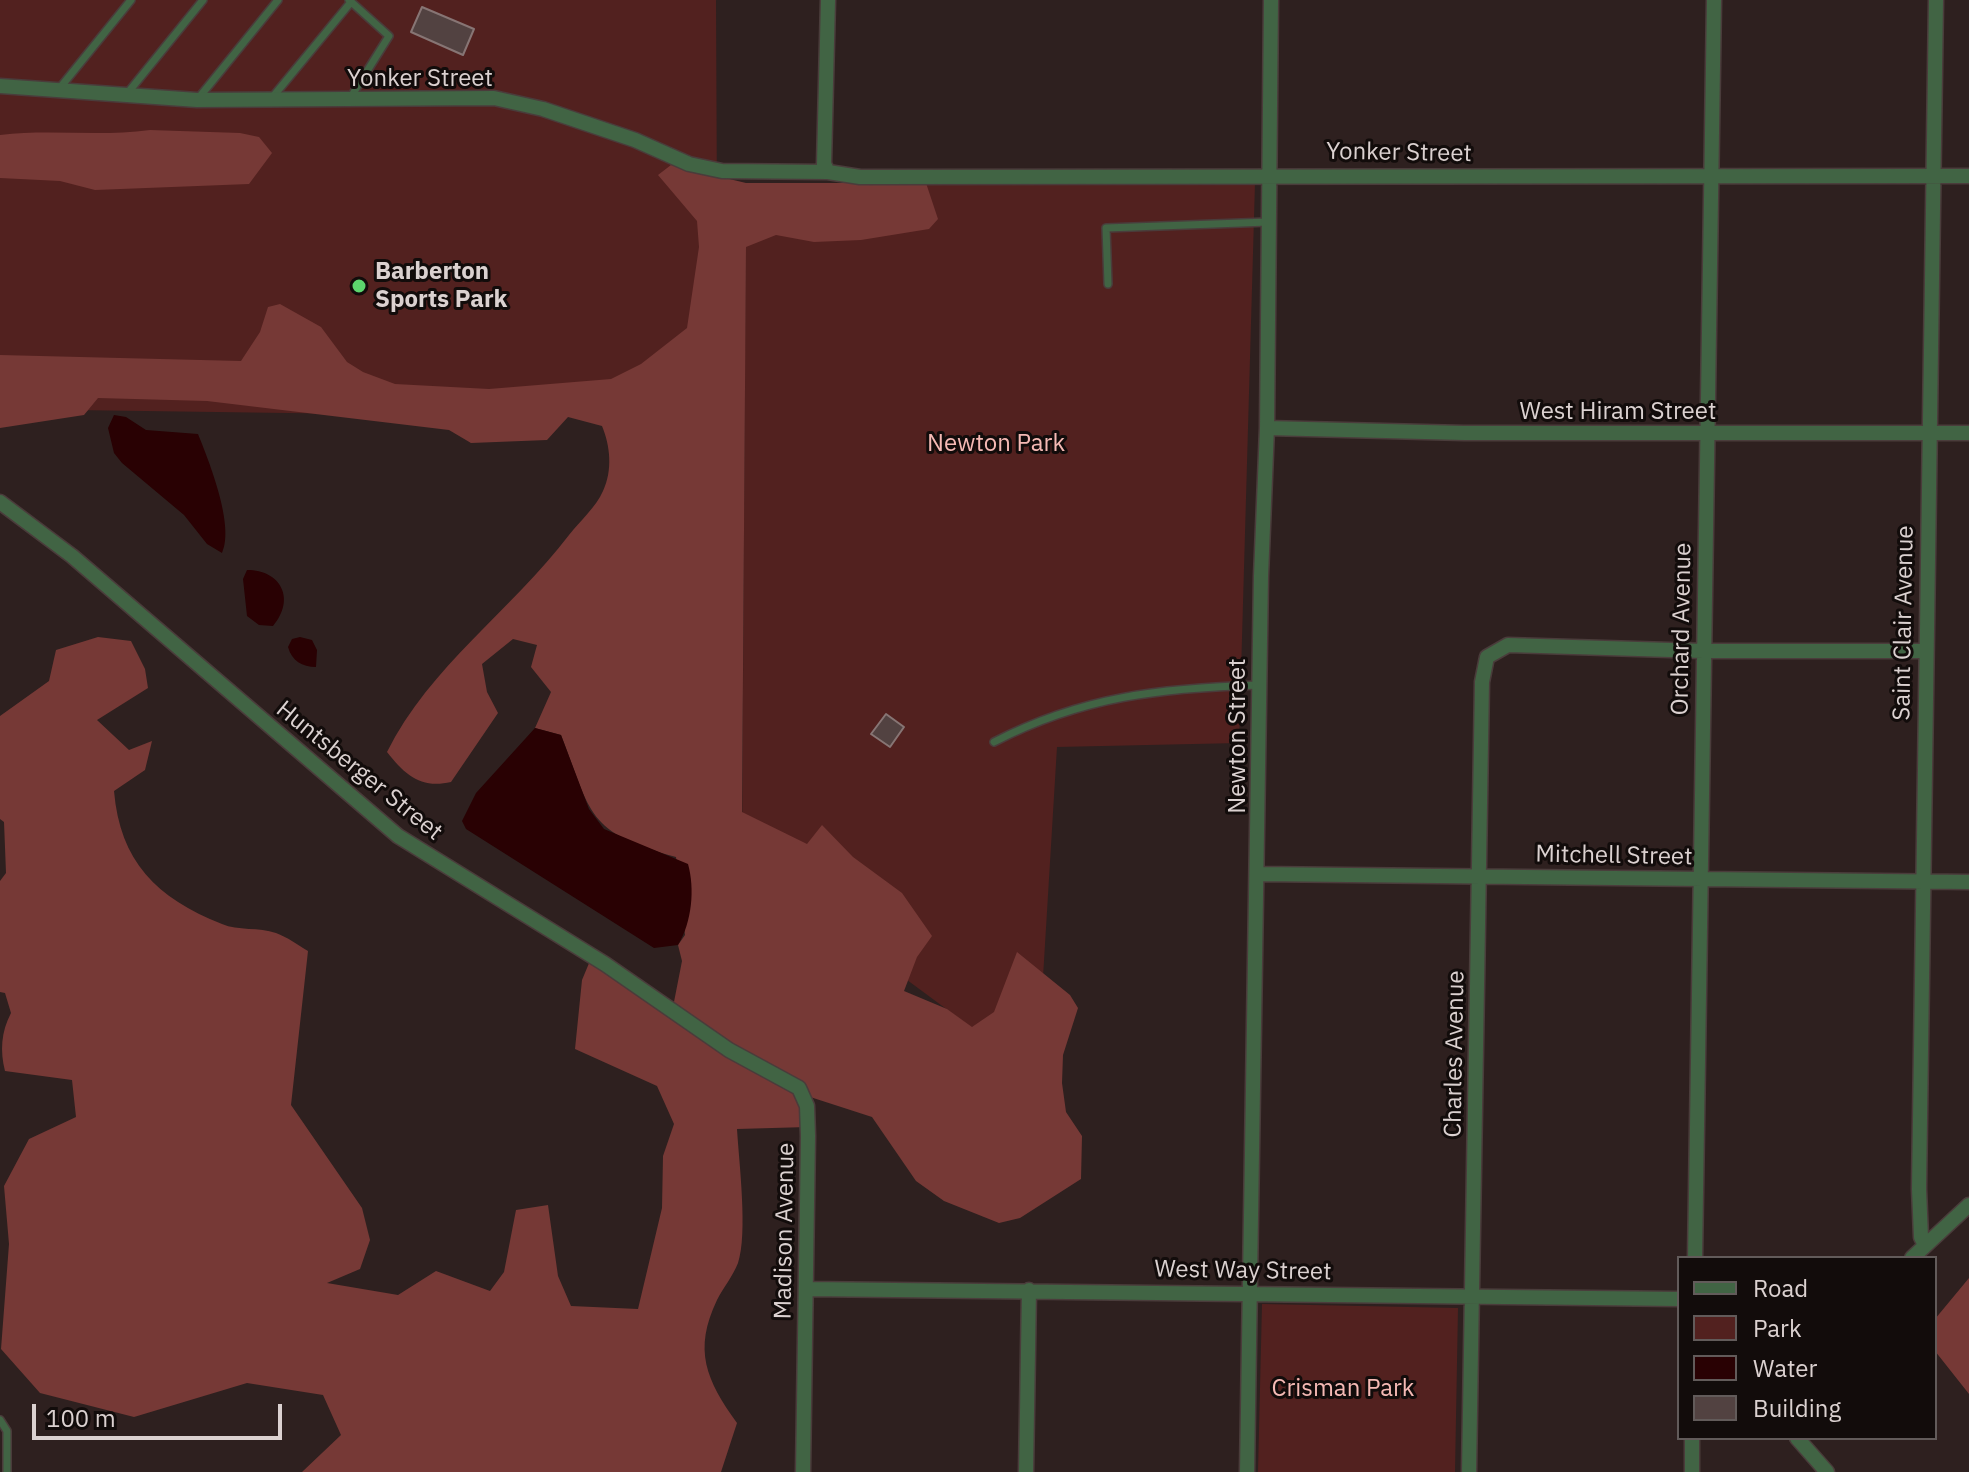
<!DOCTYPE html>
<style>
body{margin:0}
#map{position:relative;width:1969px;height:1472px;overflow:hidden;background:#2e201f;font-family:"IBM Plex Sans",sans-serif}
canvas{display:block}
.legend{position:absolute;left:1677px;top:1256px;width:260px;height:184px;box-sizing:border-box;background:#120c0b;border:2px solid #625b5a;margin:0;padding:10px 14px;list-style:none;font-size:24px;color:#dbd1d0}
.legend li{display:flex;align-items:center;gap:16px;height:40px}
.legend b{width:40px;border:2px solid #625b5a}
.scale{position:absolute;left:32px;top:1404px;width:250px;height:36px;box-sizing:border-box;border:4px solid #dbd1d0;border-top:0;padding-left:10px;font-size:24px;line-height:28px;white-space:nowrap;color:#dbd1d0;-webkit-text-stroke:6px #120c0b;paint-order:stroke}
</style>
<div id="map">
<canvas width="1969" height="1472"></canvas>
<ul class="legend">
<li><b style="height:10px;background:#416444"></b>Road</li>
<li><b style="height:22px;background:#52211f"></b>Park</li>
<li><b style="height:22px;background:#290103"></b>Water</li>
<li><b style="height:22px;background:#524241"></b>Building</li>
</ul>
<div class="scale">100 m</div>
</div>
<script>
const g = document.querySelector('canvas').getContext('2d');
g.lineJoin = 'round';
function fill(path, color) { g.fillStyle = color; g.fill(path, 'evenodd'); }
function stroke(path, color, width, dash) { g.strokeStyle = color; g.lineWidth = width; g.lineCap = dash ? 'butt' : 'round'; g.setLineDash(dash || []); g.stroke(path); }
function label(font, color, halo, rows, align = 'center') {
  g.font = font + ' "IBM Plex Sans",sans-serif'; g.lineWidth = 6; g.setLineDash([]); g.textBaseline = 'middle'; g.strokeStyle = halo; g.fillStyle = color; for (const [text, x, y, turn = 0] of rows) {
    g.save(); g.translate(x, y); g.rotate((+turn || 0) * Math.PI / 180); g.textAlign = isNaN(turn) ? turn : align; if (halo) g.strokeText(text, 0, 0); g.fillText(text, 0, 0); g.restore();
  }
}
fill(new Path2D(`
 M0,0H716L718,419L0,409Z
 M746,183H1255L1239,743L1057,747L1037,1076L742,858Z
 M1262,1304L1458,1308L1455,1472H1258Z`), '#52211f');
fill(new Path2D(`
 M150,130L240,133L259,137L272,153L249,184L95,190L60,181L0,178V135C50,129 99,137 150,130Z
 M671,165L746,183H926L938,219L929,229L861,240L814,242L776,235L746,247L742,812L807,844L822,825L853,857L902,893L932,936L917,957L904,991L947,1009L972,1027L994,1012L1017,952L1070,995L1078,1008L1063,1055L1062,1083L1066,1112L1082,1136L1081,1179L1020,1218L999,1223L944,1201L916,1181L872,1117L804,1095L808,1127L737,1129C739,1162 748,1234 738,1263C733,1276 723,1288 717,1300C693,1350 706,1380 737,1423L721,1472H302L341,1435L323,1395L247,1383L134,1417L40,1393L1,1349L9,1244L4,1186L29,1139L76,1117L72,1080L5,1071C0,1051 1,1032 11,1013L5,993L0,992V881L6,873L4,822L0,819V716L49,681L56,650L98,637L131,641L145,669L148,688L97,720L129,750L152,741L145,770L114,791C120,861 156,898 222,924C238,931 259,927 276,933C287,937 298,945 308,951L291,1105L362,1208L370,1240L360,1269L327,1283L398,1295L436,1271L490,1291L504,1272L516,1210L548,1205L558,1276L571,1306L638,1309L662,1208L663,1156L674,1124L657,1086L575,1049L582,980L592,956L673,1007L682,961L678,945L685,935L676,857C586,832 592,815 561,735L535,728L551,692L531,667L537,645L513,639L482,664L487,692L498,713L451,782C421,789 405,775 387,752C430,666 512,610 569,535C580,521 596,507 603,491C613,470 610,445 602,426L568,417L547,440L471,443L449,430L207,401L98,398L84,415L0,428V355L241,361L260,332L268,307L280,304L321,327L347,362L363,372L395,384L489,389L611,379L641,364L687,328L699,247L697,221L658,175Z
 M1969,1278V1394L1935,1351V1319Z`), '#763936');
fill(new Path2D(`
 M114,415L126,417L146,430L198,434C209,461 235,526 222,553L207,544L184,515L122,463L114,453L108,428Z
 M247,570C281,570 296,599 273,626L259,625L247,616L243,579Z
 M300,637L312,640L317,650L316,667C302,667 292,661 288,647L292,639Z
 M535,728L561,735L589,809L604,829L688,864C695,889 692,922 678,945L654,948L466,829L462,821L476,793Z`), '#290103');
const building = new Path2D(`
 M422,7L474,29L463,55L411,32Z
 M886,714L904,727L890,747L871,734Z`);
fill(building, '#524241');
stroke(building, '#877574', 2);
const lane = new Path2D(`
 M349,0L389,36L349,100
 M59,89L131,0
 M126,95L203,0
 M271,99L351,2
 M197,100L278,0
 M1108,284L1106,228L1268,222
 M994,742C1083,696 1162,688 1260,685
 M0,1420L7,1431V1472`);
const street = new Path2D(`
 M828,0L824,164L828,172L860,177L1969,176
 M0,86L197,100L494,98L543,109L635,140L689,164L722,171L828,172
 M1267,428L1464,433H1969
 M0,502L72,556L398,836L605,964L729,1050L799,1088L807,1106L808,1136L803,1472
 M1259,874L1969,882
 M1925,1245L1921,1237L1919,1189L1936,0
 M1695,1258L1714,0
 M1912,1258L1969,1205
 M807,1289L1679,1299
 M1797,1438L1827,1472
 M1026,1472L1029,1290
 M1247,1472L1261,576L1267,428L1271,0
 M1469,1472L1482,682L1487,657L1508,645L1703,651H1925
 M1692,1472V1438`);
stroke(lane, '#4a3c3b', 10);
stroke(street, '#4a3c3b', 17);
stroke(lane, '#416444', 7);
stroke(street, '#416444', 14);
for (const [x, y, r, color] of [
 [359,286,8,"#5cd56d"]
]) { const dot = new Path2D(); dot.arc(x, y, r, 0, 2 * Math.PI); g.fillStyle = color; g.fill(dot); stroke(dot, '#120c0b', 3); }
label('24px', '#dbd1d0', '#120c0b', [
 ["Yonker Street",420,79],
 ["Yonker Street",1399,153,1],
 ["West Hiram Street",1618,412],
 ["Saint Clair Avenue",1904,623,-89],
 ["Orchard Avenue",1682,629,-89],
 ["Newton Street",1238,736,-90],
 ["Huntsberger Street",359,771,39],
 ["Mitchell Street",1614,856,1],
 ["Charles Avenue",1455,1054,-89],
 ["Madison Avenue",785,1231,-89],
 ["West Way Street",1243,1271,1]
]);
label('bold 24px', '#dbd1d0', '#120c0b', [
 ["Barberton",375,272],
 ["Sports Park",375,300]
], 'left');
label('24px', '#f5b9b4', '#120c0b', [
 ["Newton Park",996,444],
 ["Crisman Park",1343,1389]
]);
</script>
